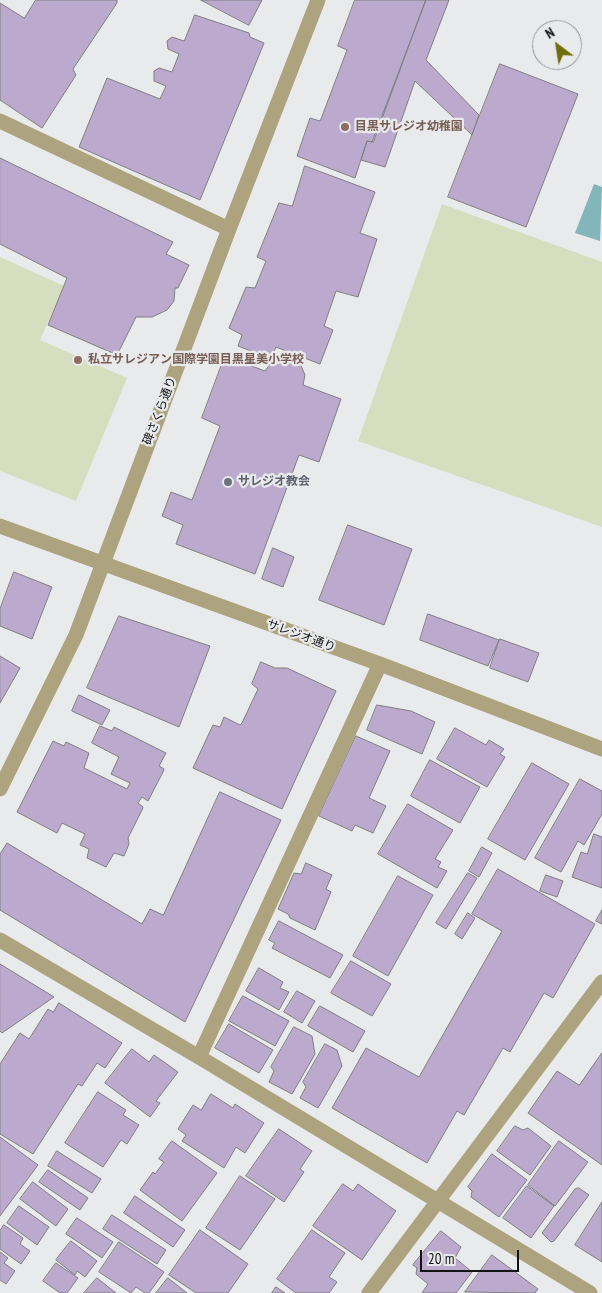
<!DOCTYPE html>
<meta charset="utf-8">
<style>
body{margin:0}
#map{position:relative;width:602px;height:1293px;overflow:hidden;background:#e9eaec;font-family:"PT Sans Narrow",sans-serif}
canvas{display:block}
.north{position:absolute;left:532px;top:20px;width:50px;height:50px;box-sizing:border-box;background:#e9eaec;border:1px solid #939496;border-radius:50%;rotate:329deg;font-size:14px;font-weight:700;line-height:20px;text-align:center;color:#131314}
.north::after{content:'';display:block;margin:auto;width:18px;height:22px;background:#706d0b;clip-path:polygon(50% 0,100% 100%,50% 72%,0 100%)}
.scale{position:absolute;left:420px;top:1250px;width:99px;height:22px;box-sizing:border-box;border:2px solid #131314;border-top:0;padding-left:6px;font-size:15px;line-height:18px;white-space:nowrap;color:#131314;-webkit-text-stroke:4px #e9eaec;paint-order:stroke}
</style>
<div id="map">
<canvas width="602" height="1293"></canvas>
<div class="north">N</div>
<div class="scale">20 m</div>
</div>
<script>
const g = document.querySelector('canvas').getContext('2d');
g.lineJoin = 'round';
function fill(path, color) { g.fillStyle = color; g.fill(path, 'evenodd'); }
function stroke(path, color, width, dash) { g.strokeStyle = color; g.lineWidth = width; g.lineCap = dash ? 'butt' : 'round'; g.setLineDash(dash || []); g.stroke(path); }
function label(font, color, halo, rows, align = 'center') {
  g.font = font + ' "PT Sans Narrow","Noto Sans JP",sans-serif'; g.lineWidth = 4.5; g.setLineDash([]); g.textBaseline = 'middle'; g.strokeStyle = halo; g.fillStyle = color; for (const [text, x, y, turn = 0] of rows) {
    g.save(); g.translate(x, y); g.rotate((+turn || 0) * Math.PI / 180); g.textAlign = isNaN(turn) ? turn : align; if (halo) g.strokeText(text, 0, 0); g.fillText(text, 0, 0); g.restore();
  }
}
fill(new Path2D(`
 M442,204L602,262V527L358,441Z
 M0,257L64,286L40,340L127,378L76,501L0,471Z`), '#d6debf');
fill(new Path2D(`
 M594,184L602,187L600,241L575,233Z`), '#83b6bb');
const building = new Path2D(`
 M36,0H117V3L73,69L76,75L42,128L0,100V3L24,18Z
 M201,0H262L249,25Z
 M355,0H426L372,142L367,141L355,178L297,156L310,118L320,121L321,119L347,50L338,46Z
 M426,0H449L426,60L479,115L472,135L415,81L385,167L361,160L367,141L373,142Z
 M195,15L249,33L250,37L264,43L200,200L79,147L107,78L160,99L166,86L154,81V71L159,68L172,72L179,54L168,49L167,41L172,37L184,41Z
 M500,64L578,94L526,227L448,197Z
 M0,158L173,242L166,254L189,265L178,288H175L174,301L167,310L152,317H136L117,355L48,325L67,278L0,244Z
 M305,166L375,192L360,233L377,239L358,297L336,291L324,326L333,330L320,364L276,347L271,359L238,346L242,335L229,328L246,287L255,288L266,261L257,257L279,203L292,206Z
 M225,356L265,371L275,357L284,356L299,361L305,375L303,385L341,399L319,462L299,455L255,574L176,544L183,525L162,516L171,492L192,500L220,426L202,418Z
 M348,525L412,549L384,625L319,600Z
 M273,548L294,557L283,587L262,579Z
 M14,572L52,587L32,639L0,626V609Z
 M428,614L499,640L488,666L420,640Z
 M119,616L210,646L179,727L87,688Z
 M500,639L539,653L528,682L490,668Z
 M0,656L20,668L0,703Z
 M261,662L275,668H287L336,691L282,809L193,768L213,725L220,727L224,717L240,725L242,723L258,689L252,684Z
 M79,695L110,710L102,725L72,711Z
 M377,705L411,711L435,722L422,754L367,730Z
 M100,726L112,731L114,727L166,753L159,766L164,769L163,772L148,801L142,797L138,803L143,807L142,810L128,838L129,844L124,856L114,853L106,867L87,858L89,849L80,845L85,834L62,823L57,833L17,812L53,741L64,746L66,742L89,753L84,768L127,789L130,783L111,774L119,757L92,743Z
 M455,728L486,745L489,740L504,749L500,754L505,757L487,787L437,759Z
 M356,736L390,751L369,798L386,806L373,833L355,825L352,831L319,816Z
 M430,760L480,787L460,823L411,796Z
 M532,763L569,784L525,860L488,839Z
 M580,779L602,791V814L584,845L578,841L561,872L535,858Z
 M220,792L281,820L185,1022L0,910V854L7,843L142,924L150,909L163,915Z
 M408,804L453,830L435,859L441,862L438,867L447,871L437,888L378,854Z
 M594,834L602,837V888L572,877L581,852L587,854Z
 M482,847L492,853L479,877L469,871Z
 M306,863L332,875L326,889L331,892L315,930L290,918L288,914L278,909L294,873L301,874Z
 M498,869L595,924L553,998L544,993L510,1052L503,1048L464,1115L457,1111L427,1163L332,1108L366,1048L419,1077L502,931L472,914Z
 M468,873L477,878L446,929L436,923Z
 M546,875L563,881L557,897L540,891Z
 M398,876L433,895L388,976L353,956Z
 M602,910V924L596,921Z
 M468,913L475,918L462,939L455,934Z
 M279,921L343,955L330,978L272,948L275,943L269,940Z
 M351,961L391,984L372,1016L331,993Z
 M0,964L54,997L2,1033L0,1031Z
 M259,968L283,982L280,988L289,992L279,1010L246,991Z
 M297,991L315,1001L302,1023L284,1012Z
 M243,996L289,1021L275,1046L229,1021Z
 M59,1003L122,1043L105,1068L97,1063L82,1086L78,1084L33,1154L0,1134V1064L20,1033L29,1039L48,1009L53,1012Z
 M320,1006L365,1031L353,1052L308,1026Z
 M229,1024L273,1050L259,1073L215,1048Z
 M294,1027L312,1036L315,1054L292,1094L269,1082L274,1071L271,1067Z
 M325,1044L337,1050L342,1066L318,1108L300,1098L306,1087L303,1082Z
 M132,1049L149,1062L154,1055L178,1072L156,1101L160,1103L150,1117L105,1083Z
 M602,1053V1165L528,1113L557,1071L579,1085Z
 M98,1092L126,1110L123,1115L139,1125L127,1144L121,1140L103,1167L65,1143Z
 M211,1094L233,1108L235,1104L264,1123L245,1153L236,1147L224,1168L182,1141L186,1135L178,1129L193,1105L201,1110Z
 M515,1126L523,1130L528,1128L551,1146L530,1175L497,1151Z
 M279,1129L312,1151L300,1169L304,1172L284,1202L246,1176Z
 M0,1137L38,1165L0,1216Z
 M172,1141L217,1173L182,1221L140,1190L153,1172L155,1174L164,1162L159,1159Z
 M559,1141L588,1162L555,1206L528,1185Z
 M57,1151L101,1179L92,1193L48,1166Z
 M492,1154L527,1180L499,1217L471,1197L472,1191L468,1187Z
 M48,1170L88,1198L80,1210L39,1182Z
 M240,1176L275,1199L240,1250L206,1228Z
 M33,1182L68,1209L56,1226L20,1199Z
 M343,1184L353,1191L358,1184L396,1211L362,1260L313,1226Z
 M527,1186L554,1206L531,1238L503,1218Z
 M579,1188L589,1195L554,1241L551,1242L542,1233L575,1189Z
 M135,1196L185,1230L173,1247L124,1213Z
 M602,1202V1262L575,1245Z
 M19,1206L49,1227L37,1245L7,1223Z
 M112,1215L166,1250L157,1264L103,1229Z
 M77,1218L113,1242L102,1258L66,1234Z
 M4,1225L23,1238L20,1244L30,1251L21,1264L0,1249V1231Z
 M200,1230L248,1264L228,1293H196L169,1275Z
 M312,1230L345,1253L329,1277L337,1282L329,1293H296L277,1279Z
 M441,1231L461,1247L455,1258L472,1272L456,1293H422L428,1284L416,1274L417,1268L413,1265Z
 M71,1241L97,1261L85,1277L77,1271L75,1275L56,1260Z
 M119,1242L164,1272L149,1293H145L136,1287L131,1293L99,1272Z
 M0,1252L8,1258L4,1263L15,1271L6,1284L0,1280Z
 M492,1255L538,1289L535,1293L465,1292Z
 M56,1263L78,1278L67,1293H60L43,1281Z
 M97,1278L116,1293H84Z
 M168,1278L187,1293H156Z
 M276,1287L285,1293H272Z`);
fill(building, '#bbaace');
stroke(building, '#7f7f80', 1);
stroke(new Path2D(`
 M0,121L229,229
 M0,526L380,664L602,749
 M0,789L76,635L229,229L318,0
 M0,940L199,1057L590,1293
 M199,1057L380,664
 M369,1293L602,982`), '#ada37f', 15);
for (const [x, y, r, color] of [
 [345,127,5,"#8d6e63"],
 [78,360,5,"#8d6e63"],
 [228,482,5,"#6b7280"]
]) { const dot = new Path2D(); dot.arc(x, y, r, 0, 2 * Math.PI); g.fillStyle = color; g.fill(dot); stroke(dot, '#e9eaec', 2); }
label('bold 12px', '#785e54', '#e9eaec', [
 ["目黒サレジオ幼稚園",355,127],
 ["私立サレジアン国際学園目黒星美小学校",88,360]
], 'left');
label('12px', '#131314', '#e9eaec', [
 ["碑さくら通り",160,411,-69],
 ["サレジオ通り",301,636,20]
]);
label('bold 12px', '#5b616d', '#e9eaec', [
 ["サレジオ教会",238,482]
], 'left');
</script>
